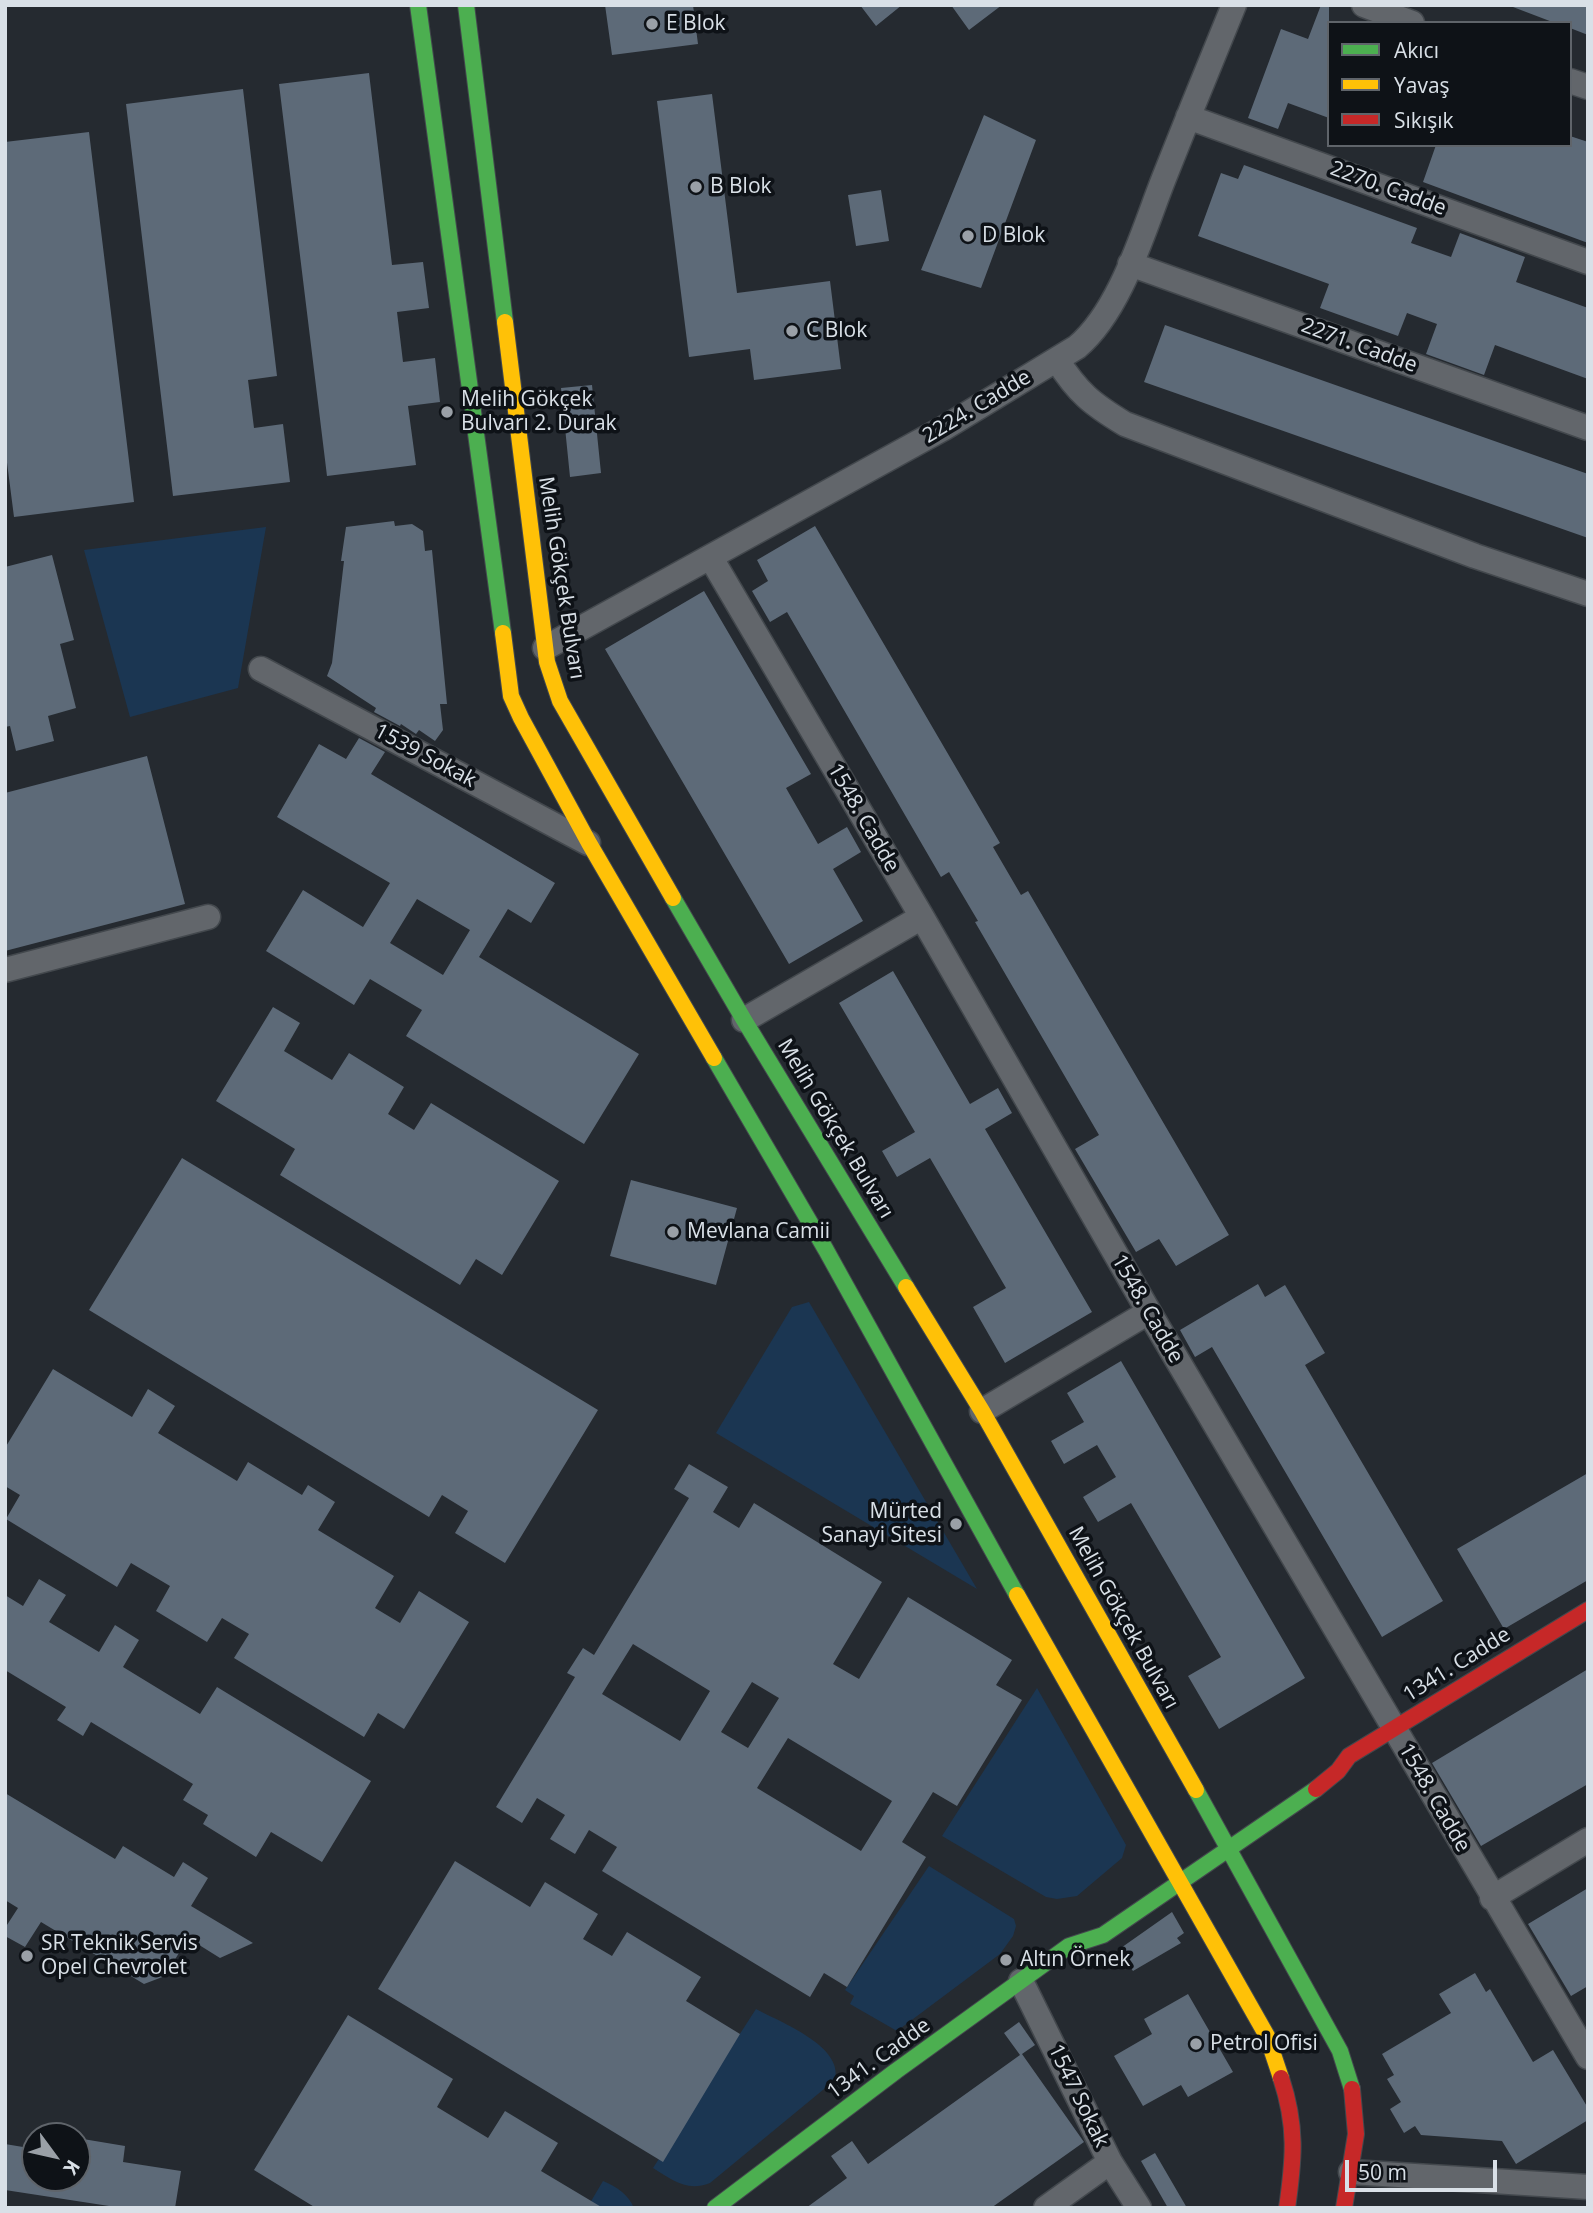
<!DOCTYPE html>
<meta charset="utf-8">
<style>
body{margin:0}
#map{position:relative;width:1593px;height:2213px;overflow:hidden;background:#252a30;font-family:"Open Sans",sans-serif}
canvas{display:block}
.frame{position:absolute;inset:0;border:7px solid #d9e0e7;pointer-events:none}
.legend{position:absolute;left:1327px;top:21px;width:245px;height:126px;box-sizing:border-box;background:#0e1217;border:2px solid #5f646a;margin:0;padding:9px 12px;list-style:none;font-size:21px;color:#d9e0e7}
.legend li{display:flex;align-items:center;gap:14px;height:35px}
.legend b{width:35px;border:2px solid #5f646a}
.north{position:absolute;left:21px;top:2122px;width:70px;height:70px;box-sizing:border-box;background:#0e1217;border:2px solid #5f646a;border-radius:50%;rotate:123deg;font-size:19px;font-weight:700;line-height:28px;text-align:center;color:#d9e0e7}
.north::after{content:'';display:block;margin:auto;width:24px;height:32px;background:#9aa0a7;clip-path:polygon(50% 0,100% 100%,50% 72%,0 100%)}
.scale{position:absolute;left:1345px;top:2160px;width:152px;height:32px;box-sizing:border-box;border:4px solid #d9e0e7;border-top:0;padding-left:9px;font-size:21px;line-height:24px;white-space:nowrap;color:#d9e0e7;-webkit-text-stroke:5px #0e1217;paint-order:stroke}
</style>
<div id="map">
<canvas width="1593" height="2213"></canvas>
<div class="frame"></div>
<ul class="legend">
<li><b style="height:9px;background:#4caf50"></b>Akıcı</li>
<li><b style="height:9px;background:#ffc107"></b>Yavaş</li>
<li><b style="height:9px;background:#c62828"></b>Sıkışık</li>
</ul>
<div class="north">K</div>
<div class="scale">50 m</div>
</div>
<script>
const g = document.querySelector('canvas').getContext('2d');
g.lineJoin = 'round';
function fill(path, color) { g.fillStyle = color; g.fill(path, 'evenodd'); }
function stroke(path, color, width, dash) { g.strokeStyle = color; g.lineWidth = width; g.lineCap = dash ? 'butt' : 'round'; g.setLineDash(dash || []); g.stroke(path); }
function label(font, color, halo, rows, align = 'center') {
  g.font = font + ' "Open Sans",sans-serif'; g.lineWidth = 7; g.setLineDash([]); g.textBaseline = 'middle'; g.strokeStyle = halo; g.fillStyle = color; for (const [text, x, y, turn = 0] of rows) {
    g.save(); g.translate(x, y); g.rotate((+turn || 0) * Math.PI / 180); g.textAlign = isNaN(turn) ? turn : align; if (halo) g.strokeText(text, 0, 0); g.fillText(text, 0, 0); g.restore();
  }
}
fill(new Path2D(`
 M266,527L238,688L130,717L84,550Z
 M809,1302L977,1589L716,1433L792,1307Z
 M1037,1688L1126,1845L1122,1858L1077,1896L1057,1899L1046,1897L942,1836Z
 M929,1866L1014,1919L1016,1926L1013,1936L1000,1954L897,2031L850,2004L854,1996L845,1990Z
 M756,2009C780,2022 844,2046 835,2080L710,2183C686,2192 673,2180 653,2168Z
 M603,2181C617,2187 628,2194 634,2208H587Z`), '#1b3652');
fill(new Path2D(`
 M605,5H693L698,44L612,55Z
 M860,5H902L876,26Z
 M951,5H1002L969,30Z
 M1321,5H1329V118L1288,103L1278,129L1248,118L1281,29L1308,39Z
 M1513,5H1588V35L1570,28V23H1555L1513,7Z
 M369,73L392,265L423,262L429,308L397,312L403,362L435,358L440,402L408,406L416,465L327,476L279,84Z
 M243,89L277,376L248,380L254,428L283,424L290,482L173,496L126,104Z
 M712,94L737,293L830,281L841,369L754,380L750,349L689,357L657,101Z
 M984,115L1036,140L981,288L921,270Z
 M89,132L134,502L14,517L5,447V142Z
 M1570,136L1588,142V243L1423,182L1436,145H1570Z
 M1244,165L1417,228L1411,243L1451,257L1460,233L1525,257L1516,282L1588,308V379L1495,345L1484,375L1426,354L1437,324L1407,313L1398,336L1320,308L1329,284L1198,236L1221,173L1238,179Z
 M881,190L889,241L856,246L848,195Z
 M1165,325L1588,474V538L1144,382Z
 M592,385L601,473L570,477L561,388Z
 M394,521L395,526L412,524L423,531L425,551L432,550L447,704H440L443,730L435,741L419,730L416,734L401,724L400,726L374,712L376,708L327,676L332,663L344,561H341L346,527Z
 M815,526L1000,843L993,847L1021,895L1028,891L1229,1235L1176,1266L1159,1239L1136,1252L1075,1149L1099,1135L975,922L978,921L949,872L941,877L787,612L770,622L752,591L768,581L757,560Z
 M52,555L74,640L60,644L76,708L48,716L54,741L16,751L10,726L5,727V567Z
 M704,591L811,774L786,788L818,844L847,827L861,852L833,869L863,921L789,964L605,649Z
 M359,738L385,752L371,774L555,883L531,923L508,909L479,957L639,1054L584,1144L406,1036L422,1010L370,979L354,1005L266,951L303,890L363,927L390,883L277,817L319,744L346,759ZM417,899L470,930L443,975L390,943Z
 M147,756L185,904L5,951V793Z
 M893,971L970,1104L998,1088L1012,1113L985,1129L1092,1312L1005,1363L973,1307L1006,1288L930,1158L897,1177L882,1151L915,1132L839,1003Z
 M273,1007L300,1023L284,1051L332,1080L349,1053L404,1087L388,1114L414,1130L431,1103L559,1181L502,1275L476,1259L460,1285L280,1175L295,1149L216,1101Z
 M182,1158L598,1410L505,1563L455,1533L468,1511L442,1495L429,1517L89,1310Z
 M631,1180L737,1208L716,1285L610,1256Z
 M1258,1284L1265,1297L1285,1285L1325,1353L1305,1365L1443,1601L1382,1637L1212,1347L1195,1357L1180,1330Z
 M1121,1361L1305,1678L1219,1729L1188,1676L1221,1657L1131,1503L1098,1522L1083,1497L1116,1477L1097,1445L1064,1464L1051,1441L1084,1422L1067,1393Z
 M53,1369L132,1417L148,1389L175,1406L158,1433L237,1481L248,1462L302,1495L308,1485L335,1502L318,1530L394,1576L375,1608L400,1623L419,1591L469,1622L404,1729L378,1713L364,1737L234,1658L249,1634L222,1618L207,1642L156,1611L170,1586L131,1563L117,1587L6,1519L20,1495L5,1486V1448Z
 M689,1464L728,1487L713,1512L739,1528L754,1503L882,1582L833,1664L859,1679L908,1597L1012,1660L996,1685L1022,1700L957,1806L933,1792L902,1842L926,1857L847,1987L824,1973L810,1997L602,1871L617,1847L589,1830L575,1854L550,1839L565,1815L537,1798L522,1823L496,1807L575,1677L567,1673L583,1648L594,1655L689,1498L674,1489ZM633,1644L710,1691L680,1741L602,1694ZM752,1682L779,1698L748,1748L721,1732ZM788,1738L892,1801L861,1851L757,1788Z
 M1588,1473V1580L1504,1629L1457,1549Z
 M39,1579L66,1595L49,1622L99,1652L115,1625L139,1640L123,1667L200,1714L217,1687L371,1781L322,1862L271,1832L256,1857L203,1824L208,1815L183,1800L193,1784L91,1722L83,1736L57,1720L66,1707L5,1670V1595L23,1606Z
 M1588,1669V1784L1481,1846L1432,1763Z
 M5,1793L115,1859L123,1846L174,1877L183,1862L208,1878L191,1906L253,1943L220,1958L188,1938L165,1976L144,1984L41,1922L25,1947L5,1936V1928L18,1908L5,1900Z
 M455,1861L530,1907L545,1882L598,1914L583,1939L612,1956L627,1932L701,1977L686,2001L740,2034L663,2162L378,1989Z
 M1588,1888V1986L1571,1996L1528,1924Z
 M1172,1912L1184,1933L1177,1938L1181,1943L1133,1971L1118,1950Z
 M1475,1973L1486,1992L1490,1989L1533,2062L1553,2050L1588,2108V2120L1516,2164L1502,2141L1421,2135L1415,2126L1404,2133L1390,2109L1401,2102L1387,2079L1394,2075L1382,2054L1451,2013L1439,1994Z
 M1188,1994L1233,2072L1188,2097L1181,2085L1143,2106L1114,2056L1152,2034L1144,2019Z
 M348,2015L453,2079L437,2107L488,2138L505,2111L558,2143L541,2171L603,2208H316L254,2170Z
 M1019,2022L1035,2045L1022,2054L1084,2142L991,2208H806L847,2178L831,2156L852,2141L868,2164L1020,2055L1004,2033Z
 M77,2138L125,2146L123,2162L181,2171L175,2208H122L5,2190V2144L35,2149V2178H77Z
 M1155,2153L1187,2208H1168L1141,2161Z`), '#5d6a78');
const street = new Path2D(`
 M1364,5L1412,23
 M1570,81L1588,87
 M1188,117L1588,262
 M1130,264L1588,428
 M1057,360C1078,393 1092,404 1125,424L1475,556L1588,594
 M711,558L922,917L1149,1312L1588,2057
 M545,648L944,428L1077,347C1121,310 1143,231 1164,178C1187,120 1210,63 1234,5
 M261,669L588,843
 M5,970L208,917
 M744,1020L922,917
 M982,1411L1149,1312
 M1492,1898L1588,1840
 M1021,1981L1110,2162L1139,2208
 M1351,2172L1588,2187
 M1046,2208L1110,2162`);
const fast = new Path2D(`
 M418,5L503,633
 M466,5L505,322
 M673,898L744,1020L906,1287
 M714,1058L826,1250L1017,1595
 M1196,1790L1340,2051L1352,2089
 M715,2208L896,2071L1069,1946L1103,1935L1316,1789`);
const slow = new Path2D(`
 M505,322L547,662L560,701L673,898
 M503,633L511,696L521,718L589,843L714,1058
 M906,1287L982,1411L1196,1790
 M1017,1595L1267,2036L1281,2078`);
const jam = new Path2D(`
 M1316,1789L1338,1771L1349,1756L1588,1610
 M1281,2078C1297,2126 1294,2159 1287,2208
 M1344,2208L1356,2134L1352,2089`);
stroke(street, '#43484d', 27);
stroke(fast, '#43484d', 18);
stroke(slow, '#43484d', 18);
stroke(jam, '#43484d', 18);
stroke(street, '#62666b', 24);
stroke(fast, '#4caf50', 16);
stroke(slow, '#ffc107', 16);
stroke(jam, '#c62828', 16);
for (const [x, y, r, color] of [
 [652,24,7,"#9aa0a7"],
 [696,187,7,"#9aa0a7"],
 [968,236,7,"#9aa0a7"],
 [792,331,7,"#9aa0a7"],
 [447,412,7,"#9aa0a7"],
 [673,1232,7,"#9aa0a7"],
 [956,1524,7,"#9aa0a7"],
 [27,1956,7,"#9aa0a7"],
 [1006,1960,7,"#9aa0a7"],
 [1196,2044,7,"#9aa0a7"]
]) { const dot = new Path2D(); dot.arc(x, y, r, 0, 2 * Math.PI); g.fillStyle = color; g.fill(dot); stroke(dot, '#0e1217', 2.5); }
label('21px', '#d9e0e7', '#0e1217', [
 ["E Blok",666,24],
 ["B Blok",710,187],
 ["D Blok",982,236],
 ["C Blok",806,331],
 ["Melih Gökçek",461,400],
 ["Bulvarı 2. Durak",461,424],
 ["Mevlana Camii",687,1232],
 ["Mürted",942,1512,"right"],
 ["Sanayi Sitesi",942,1536,"right"],
 ["SR Teknik Servis",41,1944],
 ["Opel Chevrolet",41,1968],
 ["Altın Örnek",1020,1960],
 ["Petrol Ofisi",1210,2044]
], 'left');
label('21px', '#d9e0e7', '#0e1217', [
 ["2270. Cadde",1388,189,20],
 ["2271. Cadde",1359,346,20],
 ["2224. Cadde",977,407,-31],
 ["Melih Gökçek Bulvarı",561,578,81],
 ["1539 Sokak",425,756,28],
 ["1548. Cadde",863,818,60],
 ["Melih Gökçek Bulvarı",835,1129,59],
 ["1548. Cadde",1147,1309,60],
 ["Melih Gökçek Bulvarı",1123,1618,61],
 ["1341. Cadde",1457,1665,-32],
 ["1548. Cadde",1434,1798,60],
 ["1341. Cadde",879,2059,-36],
 ["1547 Sokak",1078,2096,64]
]);
</script>
